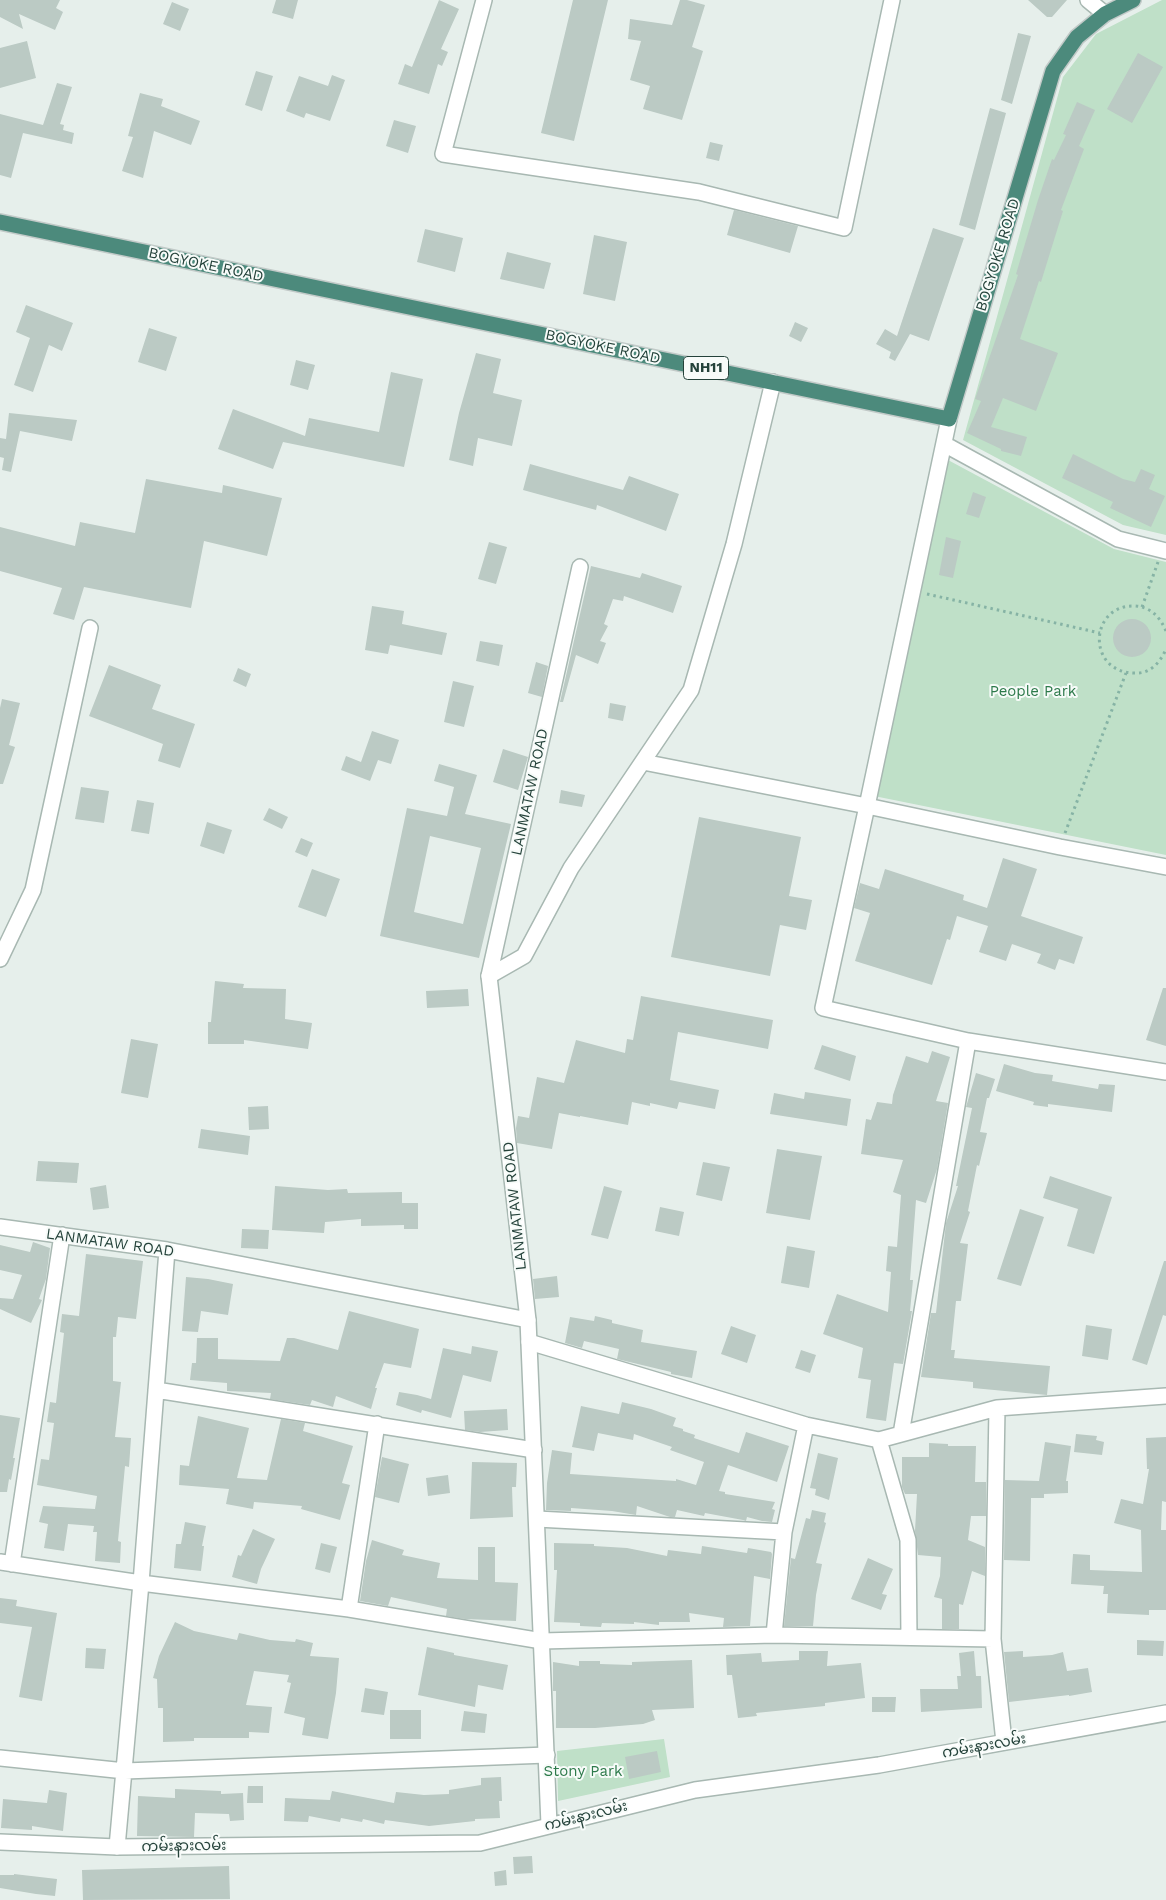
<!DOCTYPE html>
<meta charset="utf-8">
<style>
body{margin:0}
canvas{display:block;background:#e6efeb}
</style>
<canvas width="1166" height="1900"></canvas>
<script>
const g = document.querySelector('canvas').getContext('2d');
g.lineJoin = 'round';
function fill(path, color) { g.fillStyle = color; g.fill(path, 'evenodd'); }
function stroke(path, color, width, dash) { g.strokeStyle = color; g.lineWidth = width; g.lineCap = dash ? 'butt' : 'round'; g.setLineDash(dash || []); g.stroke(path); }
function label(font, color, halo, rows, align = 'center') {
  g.font = font + ' "Work Sans","Noto Sans Myanmar",sans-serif'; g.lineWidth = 4; g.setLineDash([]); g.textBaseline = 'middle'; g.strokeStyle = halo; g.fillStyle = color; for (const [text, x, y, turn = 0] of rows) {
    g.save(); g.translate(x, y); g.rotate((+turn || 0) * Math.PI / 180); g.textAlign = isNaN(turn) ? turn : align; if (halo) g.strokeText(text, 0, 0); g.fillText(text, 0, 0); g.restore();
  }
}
fill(new Path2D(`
 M1162,0H1166V535L1123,525L963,440L1063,77L1096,34Z
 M948,460L1114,549L1166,562V855L874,796Z
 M664,1739L670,1777L558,1801L557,1751Z`), '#bfe0c8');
fill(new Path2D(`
 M0,0H60L56,8L63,12L55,30L19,14L23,29L0,17Z
 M276,0H298L293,19L272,13Z
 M439,0L459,9L441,49L448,52L442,66L438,64L429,94L398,84L405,64L412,67Z
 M573,0H608L574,141L541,133Z
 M680,0H687L705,5L692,47L703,51L682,120L643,109L650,86L630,80L641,41L628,39L630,19L672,25Z
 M1028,0H1067L1052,17H1047Z
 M172,2L189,9L180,31L163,24Z
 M1018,33L1031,36L1012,104L1001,100Z
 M27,41L36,78L0,88V48Z
 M1138,53L1163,67L1132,123L1107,109Z
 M256,71L273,76L262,111L245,105Z
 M332,75L345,80L330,121L306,113L304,118L286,111L299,76L328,86Z
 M57,83L72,87L60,124L64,125L63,130L74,133L72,144L23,133L11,178L0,175V114L43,125Z
 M140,93L163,99L161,106L200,121L191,145L154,131L143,178L122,171L133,137L128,136Z
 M1077,102L1095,110L1079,146L1084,149L1061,210L1063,211L1041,282L1039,281L1020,339L1058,353L1036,411L1003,398L991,427L1027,437L1021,456L1001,451V449L967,433L981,401L975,399L1018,275L1016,274L1038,200L1052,159L1054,160L1066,135L1063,134Z
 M990,108L1006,113L975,230L959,225Z
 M394,120L416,126L408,153L386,146Z
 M710,142L723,145L719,161L706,158Z
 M734,210L798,226L790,253L727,235Z
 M933,228L964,238L929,341L910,334L895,361L889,358L891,352L876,344L885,329L897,336Z
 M425,229L463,238L455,272L417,262Z
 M594,235L627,242L615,301L583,294Z
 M507,252L551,263L544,289L500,279Z
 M26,305L73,323L62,351L49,345L33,392L14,385L30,338L16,332Z
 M795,322L808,328L801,342L789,336Z
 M149,328L177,337L166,371L138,362Z
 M476,353L501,359L493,393L522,400L512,446L478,438L473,466L449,460L459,413Z
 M296,360L315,365L308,390L290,385Z
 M391,372L423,379L404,467L283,442L273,469L218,449L233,409L305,436L309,418L379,432Z
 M9,413L77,420L72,441L20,431L11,472L2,470L4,458L0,457V438L6,439Z
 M1073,454L1123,479L1135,482L1141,469L1155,475L1149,489L1165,496L1151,527L1110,508L1113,502L1062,478Z
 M530,464L623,490L629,476L679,494L666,531L597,505L596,510L523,490Z
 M146,479L222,493L223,485L282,498L267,556L204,541L191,608L84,587L74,620L53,614L62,588L0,571V527L75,546L80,522L135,533Z
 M973,492L986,497L979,518L966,514Z
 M946,537L961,541L953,578L939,575Z
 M489,542L507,547L496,584L478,579Z
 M591,566L640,578L642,573L682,586L673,613L624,596L623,601L613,599L604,624L608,626L600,641L606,643L598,664L576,655L563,702H560Z
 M372,606L404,611L402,624L447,633L442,655L390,645L388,654L365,650Z
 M1113 638a19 19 0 1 1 38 0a19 19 0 1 1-38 0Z
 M480,641L503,645L499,666L476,661Z
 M536,662L548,666L542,697L528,693Z
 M109,665L161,685L152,709L195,724L180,768L158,761L163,744L89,716Z
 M238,668L251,674L246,687L233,681Z
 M453,681L474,686L464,727L444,722Z
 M2,699L20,703L9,745L15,747L3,784H0V708Z
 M610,703L626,706L623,721L608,718Z
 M372,731L399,740L391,764L378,760L370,781L341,770L346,756L361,762Z
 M503,749L528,757L518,790L493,782Z
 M439,764L477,775L465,814L511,824L479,958L380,936L407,808L447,816L454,787L434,781ZM430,836L481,848L463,924L414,912Z
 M81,787L109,791L104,823L75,819Z
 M561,790L585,795L582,807L559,803Z
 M137,800L154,803L149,834L131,831Z
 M269,808L288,817L282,829L263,820Z
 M699,817L801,837L789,896L812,900L806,930L780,925L770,976L671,957Z
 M207,822L232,830L224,854L200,846Z
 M301,838L313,843L307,857L295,852Z
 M1003,858L1037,869L1021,916L1083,937L1074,964L1059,959L1055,970L1037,963L1041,954L1012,944L1006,961L979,952L988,926L957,916L950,940L947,939L932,985L855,961L870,913L854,908L860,883L879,889L885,869L964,895L963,900L987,908Z
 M312,869L340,879L326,917L298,907Z
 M215,981L244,984L243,988L286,989L285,1019L312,1023L308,1049L244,1040V1044H208V1022H211Z
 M1163,988H1166V1046L1146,1040Z
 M468,989L469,1006L427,1008L426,991Z
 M641,996L773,1020L768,1049L678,1032L670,1080L719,1090L715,1109L679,1102L677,1109L650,1103V1106L632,1102L628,1125L580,1116V1117L559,1113L552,1149L517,1143L516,1128L518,1116L529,1118L537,1077L564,1083L576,1040L625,1053L627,1039L633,1040Z
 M131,1039L158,1044L148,1098L121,1093Z
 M822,1045L856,1056L850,1081L814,1069Z
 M932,1051L950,1057L936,1101L948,1103L937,1169L926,1203L916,1200L910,1280H913L910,1311H912L903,1364L894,1363L886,1421L866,1418L871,1380L858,1378L863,1348L823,1334L837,1294L888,1312L891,1272L886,1271L888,1246L897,1247L901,1195L893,1192L903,1160L861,1154L866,1119L871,1120L877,1102L892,1104L893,1095L906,1056L928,1063Z
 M1004,1064L1035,1073L1053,1075L1052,1081L1098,1089L1099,1084L1115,1085L1112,1112L1048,1104V1107L1033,1105L1034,1102L996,1091Z
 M976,1073L995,1079L989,1098H987L980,1132L987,1133L979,1166L977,1165L968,1211L970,1212L960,1243L968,1244L961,1301H956L951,1350H955L954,1358L1050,1366L1047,1395L973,1388V1382L921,1377L931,1313H936L946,1223L958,1186H956L972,1108L966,1107Z
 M805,1092L851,1099L847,1126L770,1114L774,1093L804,1099Z
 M268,1106L269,1129L249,1130L248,1107Z
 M201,1129L250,1136L248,1155L198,1148Z
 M777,1149L822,1156L810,1220L766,1213Z
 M38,1161L79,1163L77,1183L36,1181Z
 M703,1162L730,1167L722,1201L696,1195Z
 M1050,1176L1112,1197L1094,1254L1067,1246L1078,1209L1043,1198Z
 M106,1185L109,1208L93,1210L90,1188Z
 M275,1186L328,1190L347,1189L348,1193L402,1192V1203H418V1229H404V1225L361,1226V1219L325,1222L324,1233L272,1230Z
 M604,1186L622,1191L608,1239L591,1235Z
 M660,1207L684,1212L679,1236L655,1231Z
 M1020,1209L1044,1217L1021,1286L997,1279Z
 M242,1229L269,1230L268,1249L241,1248Z
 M33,1242L50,1248L46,1279L39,1299L42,1300L31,1323L0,1309V1298L13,1299L22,1275L0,1270V1245L30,1252Z
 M787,1246L815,1251L809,1288L781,1283Z
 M86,1254L143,1261L136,1319L118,1317L116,1337H113V1381L121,1382L115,1437L131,1438L129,1467L125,1466L118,1541L121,1542L120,1563L95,1561L97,1532H93L94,1526L68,1524L64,1551L44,1548L48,1524L39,1522L43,1506L95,1509L97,1496L37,1485L41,1459L49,1460L54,1423L47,1422L50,1402L56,1403L64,1333L60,1332L62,1314L79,1316Z
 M1164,1261H1166V1316L1163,1315L1147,1365L1132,1360Z
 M557,1276L559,1297L535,1299L533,1279Z
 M186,1277L208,1279L233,1284L228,1315L201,1311L198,1332L182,1331Z
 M349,1311L419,1329L411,1368L384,1363L375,1388H377L371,1409L336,1396L333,1407L312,1400L310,1405L270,1399L271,1393L227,1391V1383L190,1380L192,1363H196L197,1338H218V1359L280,1361L287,1338H294L338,1350Z
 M595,1316L612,1320V1323L643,1330L641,1342L697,1351L692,1378L671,1374V1372L617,1359L619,1349L584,1341L582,1348L565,1343L570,1317L594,1321Z
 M1086,1325L1112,1329L1108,1360L1082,1356Z
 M731,1326L756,1335L747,1363L721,1354Z
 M472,1346L498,1351L491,1382L463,1375L451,1418L422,1410L421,1413L396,1405L399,1392L417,1395L431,1399L443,1348L471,1354Z
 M801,1350L816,1355L810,1373L795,1368Z
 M622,1402L651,1409L676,1418L673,1426L683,1429V1431L695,1435L694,1438L739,1453L746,1432L789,1446L777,1482L728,1465L719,1491L725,1492V1494L775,1502L772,1509L775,1510L772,1522L762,1521L747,1517L746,1521L743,1520L705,1513L704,1516L677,1510L675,1517H670L637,1506L636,1515L612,1511L571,1508V1511L546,1510L547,1483L552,1450L572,1453L570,1474L676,1481V1479L696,1485L704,1462L670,1450L672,1447L634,1434L633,1440L598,1433L594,1451L572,1447L581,1406L619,1414Z
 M507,1409L508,1430L480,1432L465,1430L464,1411Z
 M0,1415L20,1418L13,1458H15L11,1480L9,1479L7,1492H0Z
 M198,1416L249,1428L237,1478L267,1480L281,1419L305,1423L303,1431L353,1446L342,1483L350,1485L340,1520L301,1509L302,1506L254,1502L253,1509L226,1504L229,1489L179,1485L180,1465L189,1466Z
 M1076,1434L1097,1436L1096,1440L1104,1442L1102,1455L1074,1452Z
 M1166,1437V1502L1162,1501L1161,1530H1166V1610H1149V1615L1107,1613L1108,1594H1103L1104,1586L1071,1584L1073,1554L1090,1555V1570L1142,1572L1141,1530L1114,1523L1121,1499L1143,1504L1149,1469H1147L1146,1438Z
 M1045,1442L1071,1446L1066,1481H1068V1493L1044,1494V1498H1031L1030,1561L1004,1560L1005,1480L1039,1481Z
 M929,1443L948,1444V1446H976L975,1482H986V1516H971L968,1540L985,1547V1576L972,1571L963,1605L959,1604V1629H942V1599L934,1597L940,1576L941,1557L918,1555L915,1531L917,1494H905L902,1487V1457H929Z
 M818,1453L838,1458L829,1500L815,1495L816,1489L810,1488Z
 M382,1457L409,1464L399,1503L375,1497Z
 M472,1462L517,1463L516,1487H512L513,1517L470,1519Z
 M448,1475L450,1493L428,1496L426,1478Z
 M812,1510L826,1513L824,1522L826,1523L816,1563L822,1564L816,1595L813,1626H784L791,1558L795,1559L806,1518L810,1519Z
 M185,1522L206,1526L202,1546H204L201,1571L174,1568L176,1544H181Z
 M253,1529L275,1539L261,1569L257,1584L232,1577L238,1555L241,1556Z
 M372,1540L404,1550L402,1555L440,1563L437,1578L478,1580V1547H495V1582L518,1583L516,1621L465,1619L446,1616L447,1609L391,1597L388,1606L360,1601L366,1561Z
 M321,1543L337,1547L330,1573L315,1569Z
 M554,1543L594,1544V1546L627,1548L667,1556L668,1550L701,1554L702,1546L747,1553L748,1548L771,1552L772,1554L770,1579L754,1576L750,1626L723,1627L724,1618L689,1613L690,1622H659V1625L634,1622V1624L602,1623L601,1627L580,1626V1623L554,1622L557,1570H554Z
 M868,1558L893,1569L882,1594L887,1595L881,1610L851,1599Z
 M0,1598L17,1600L16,1606L57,1613L42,1701L19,1697L32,1627L0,1623Z
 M175,1622L194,1631L237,1640L239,1633L270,1640L295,1642L296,1639L313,1643L310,1656L339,1658L336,1693L328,1739L302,1735L305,1718L284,1713L291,1683L287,1682L289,1675L254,1671L246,1705L272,1707L269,1733L249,1732V1738H194V1741L163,1742V1708H158L157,1679L153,1678L159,1656Z
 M1137,1640L1164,1641L1163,1656L1137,1655Z
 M427,1647L454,1653V1655L508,1665L503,1690L478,1685L475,1707L418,1695Z
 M86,1648L106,1649L104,1669L85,1668Z
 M799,1651H828L827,1666L861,1663L865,1698L825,1703V1706L756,1713L757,1716L738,1718L732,1675H727L726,1655L761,1653L762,1662L799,1660Z
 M974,1651L976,1676H981L982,1708L921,1712L920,1689H958L957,1676H961L959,1653Z
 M1023,1651V1657L1052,1655L1063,1652L1067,1671L1088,1668L1092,1692L1069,1696V1695L1009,1702L1004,1652Z
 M692,1660L694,1708L652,1710L655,1720L643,1724L595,1728H556V1691H553V1662L579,1666V1661H600V1664L632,1665V1662Z
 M365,1688L388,1692L384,1715L361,1712Z
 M872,1697H896L895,1712H872Z
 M390,1710H421V1739H390Z
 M464,1711L487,1714L485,1733L461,1731Z
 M657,1751L661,1772L629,1779L625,1757Z
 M501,1777L502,1801H499L500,1818L475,1819V1821L429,1826L385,1820L384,1824L363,1819L362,1822L341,1818L340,1822L309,1816L308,1822L284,1821L285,1798L330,1800L332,1791L394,1803L396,1792L424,1795L449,1794V1790L481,1785V1778Z
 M248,1786H263V1803H247Z
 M175,1789L221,1791V1794L243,1793L244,1820L230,1821L229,1814L195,1813L194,1837L137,1836L138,1796L175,1798Z
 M49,1790L67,1793L63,1831L32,1826V1830L1,1828L3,1799L47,1803Z
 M532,1856L533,1873L514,1874L513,1857Z
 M229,1866L230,1899L83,1900L82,1870Z
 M506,1870L507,1885L495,1886L494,1872Z
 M14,1874L57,1879L55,1896L36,1894L0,1888V1875H14Z`), '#bbcac4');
const minor = new Path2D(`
 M484,0L443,154L699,192L844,228L892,0
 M1088,0L1105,14
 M949,419L867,806L823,1008L968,1041L1166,1072
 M944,444L1118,539L1166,551
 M0,959L33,890L90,628
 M0,1227L167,1250L528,1320L489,976L580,567
 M529,1342L806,1425L879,1440L997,1408L1166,1396
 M156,1390L534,1450
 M997,1408L993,1639L1004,1742
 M901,1434L968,1041
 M879,1440L908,1540L909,1637
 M537,1519L784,1532
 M0,1562L141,1583L349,1609L542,1641L774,1635L993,1639
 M12,1564L62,1235
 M349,1609L377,1424
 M774,1635L784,1532L806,1425
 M0,1758L125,1771L547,1755
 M117,1847L141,1583L167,1250`);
const tertiary = new Path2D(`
 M643,762L867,806L1060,847L1166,867
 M489,976L524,956L571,868L691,690L734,544L773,382
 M528,1320L549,1825
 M0,1842L117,1847L480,1843L695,1790L879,1765L1166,1713`);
const trunk = new Path2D(`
 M0,222L949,419L1053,71L1077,37L1105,14L1133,0`);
stroke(minor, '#a8b8b2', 18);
stroke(tertiary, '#a8b8b2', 18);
stroke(trunk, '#c2cac8', 18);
stroke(new Path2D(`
 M927,594L1100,633
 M1142,607L1158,562
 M1166,631C1160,617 1151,607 1135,606C1089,604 1086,673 1135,673C1151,674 1161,661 1166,649
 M1065,833L1126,673`), '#86b3a5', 3, [2.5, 4]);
stroke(minor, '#fff', 15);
stroke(tertiary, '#fff', 15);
stroke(trunk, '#4c8a7c', 15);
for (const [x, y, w] of [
 [706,368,45]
]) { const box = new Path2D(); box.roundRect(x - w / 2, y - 11.5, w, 23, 4); g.fillStyle = '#f7fbf9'; g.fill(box); stroke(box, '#24423a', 1); }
label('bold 14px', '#24423a', null, [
 ["NH11",706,368]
]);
label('15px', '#24423a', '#f7fbf9', [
 ["BOGYOKE ROAD",998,255,-73],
 ["BOGYOKE ROAD",206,265,12],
 ["BOGYOKE ROAD",603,347,12],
 ["LANMATAW ROAD",530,792,-78],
 ["LANMATAW ROAD",515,1206,-96],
 ["LANMATAW ROAD",110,1243,8],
 ["ကမ်းနားလမ်း",984,1746,-10],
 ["ကမ်းနားလမ်း",586,1816,-14],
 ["ကမ်းနားလမ်း",184,1846,-1]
]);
label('15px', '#2d7a4b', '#f7fbf9', [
 ["People Park",1033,692],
 ["Stony Park",583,1772]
]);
</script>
